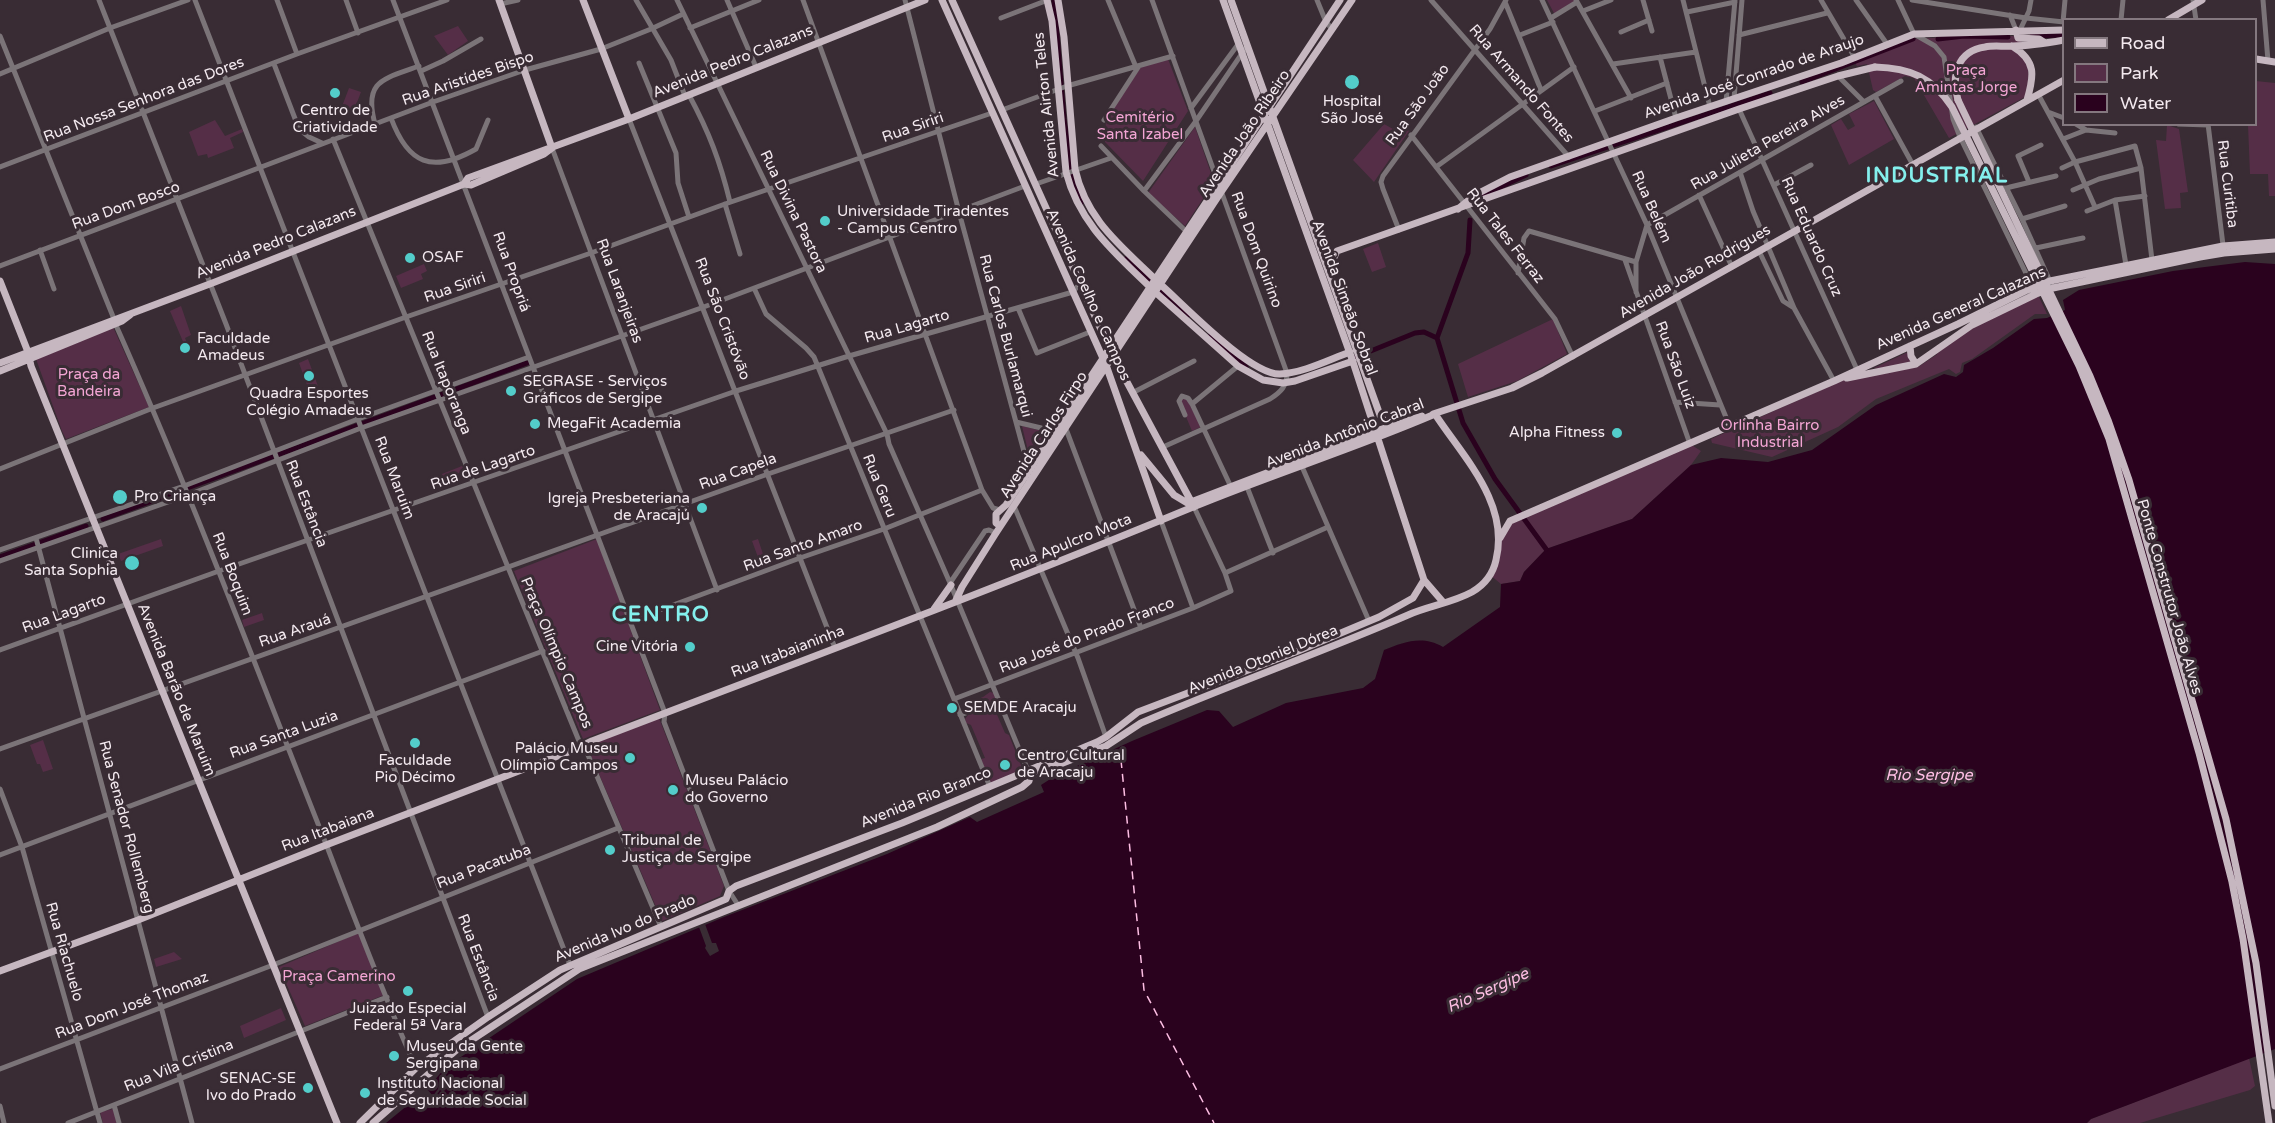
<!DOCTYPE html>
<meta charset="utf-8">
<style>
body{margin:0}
#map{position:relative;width:2275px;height:1123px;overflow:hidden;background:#392c34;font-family:"Varela Round",sans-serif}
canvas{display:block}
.legend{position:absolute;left:2062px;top:18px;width:195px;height:108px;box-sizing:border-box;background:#392c34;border:2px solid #84787f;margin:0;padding:8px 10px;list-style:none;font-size:18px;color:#f4eaf0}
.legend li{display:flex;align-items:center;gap:12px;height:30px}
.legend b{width:30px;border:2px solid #84787f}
</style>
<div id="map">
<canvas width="2275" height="1123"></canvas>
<ul class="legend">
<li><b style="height:8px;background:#c6b7c0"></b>Road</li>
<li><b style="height:16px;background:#552e47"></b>Park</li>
<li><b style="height:16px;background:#2a021e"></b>Water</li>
</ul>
</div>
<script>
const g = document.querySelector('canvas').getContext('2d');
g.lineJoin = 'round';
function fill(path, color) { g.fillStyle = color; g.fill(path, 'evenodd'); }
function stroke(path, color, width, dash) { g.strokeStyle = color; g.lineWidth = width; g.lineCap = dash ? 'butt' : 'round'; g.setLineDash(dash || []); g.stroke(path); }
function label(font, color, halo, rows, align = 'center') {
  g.font = font + ' "Varela Round",sans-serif'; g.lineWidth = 6; g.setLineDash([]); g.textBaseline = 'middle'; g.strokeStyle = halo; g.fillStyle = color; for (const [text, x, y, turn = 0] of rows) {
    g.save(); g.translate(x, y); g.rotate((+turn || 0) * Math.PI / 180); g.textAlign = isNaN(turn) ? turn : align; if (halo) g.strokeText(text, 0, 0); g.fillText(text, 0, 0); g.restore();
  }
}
fill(new Path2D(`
 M1547,0H1575L1577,4L1555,15Z
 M458,26L468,41L448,55L434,36Z
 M1964,36H2022L2021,43L2013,44C2030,66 2032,71 2025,97L1949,138L1914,78L1905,76L1876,92L1873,90L1867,64L1857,66L1855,63L1913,39Z
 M1168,59L1188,111L1143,181L1105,142L1106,119L1141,67Z
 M2256,81L2275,83V196H2269L2268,174H2250L2248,125L2256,124Z
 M349,88L361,92L353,113L341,109Z
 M1874,101L1894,139L1849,165L1831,125L1841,119L1848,130L1855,126L1849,114Z
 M215,120L225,136L242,129L243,132L230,138L234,148L208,158L207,154L198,156L189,132Z
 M1399,123L1409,131L1374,182L1353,160L1384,124L1393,129Z
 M2167,125L2179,129L2188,192L2180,193L2181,208L2165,209L2156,140L2166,141Z
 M1195,127L1214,182L1185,226L1148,193Z
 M1378,243L1386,267L1372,272L1363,249Z
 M424,264L427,271L421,274L423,279L401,288L396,276Z
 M2038,295L2047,314H2035L1972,359L1962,363L1960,372L1956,374L1949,369L1876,399L1838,427L1772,457L1712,443L1711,439L1850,377L1918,367L1936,355L1948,341Z
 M181,306L191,335L185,338L187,343L184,344L170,311Z
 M1553,319L1567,354L1517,381L1468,397L1458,364Z
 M113,327L149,407L66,439L62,431L36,359Z
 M1908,352L1911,363L1882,369L1874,368Z
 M308,359L319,389L310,393L299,363Z
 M1186,397L1201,427L1192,431L1179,400Z
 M1022,426L1050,433L1030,459Z
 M1690,444L1701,451L1691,465L1632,519L1546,549L1524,572L1520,581L1501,584L1490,575L1506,523Z
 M462,466L464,471L444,480L442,474Z
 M161,539L163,546L121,561L118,554Z
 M597,539L660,710L583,739L514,571Z
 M758,539L767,566L762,568L752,541Z
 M262,613L264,620L244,627L242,620Z
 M990,692L994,693L996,701L965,713L964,704L983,697Z
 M991,705L998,708L995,710L1005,733L1009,735L1022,768V770L991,783L981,759L985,758L971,725L966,723L965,719L968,715Z
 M659,718L724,886L720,896L662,921L587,746Z
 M43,740L53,769L43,772L40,764H37L30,745Z
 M358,933L384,995L305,1026L279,967Z
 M174,952L182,959L156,967L154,959Z
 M281,1008L286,1020L244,1038L240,1026Z
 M2249,1058L2255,1086L2250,1090L2140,1123H2087L2091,1119Z
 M113,1109L117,1123H103L100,1112Z`), '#552e47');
fill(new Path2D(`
 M2245,262L2275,264V1049L2091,1119L2087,1123H386L425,1091L446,1067L577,979L724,917L887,854L970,817L977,822L1044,792L1041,785L1055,776L1132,741L1207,710L1219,711L1233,727L1286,703L1363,688L1375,679L1384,650C1404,642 1422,635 1443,647L1500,607L1501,584L1520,581L1524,572L1546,549L1632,519L1691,465L1721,458L1768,462L1812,450L1876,405L1944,374L1956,377L1963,372L1964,365L1993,348L2034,319L2047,318L2065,310L2063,300L2079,290L2173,271Z
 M68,955L75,972L66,975L60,958Z`), '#2a021e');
fill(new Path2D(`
 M705,924L712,943H716L719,951L710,956L705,948L706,946L699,927Z
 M432,1078L427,1089L433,1096L438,1089L439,1083H441L440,1090L433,1100L437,1106L434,1107L431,1102L413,1107L414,1105L427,1102L421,1095L413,1097Z`), '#392c34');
stroke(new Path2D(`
 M1054,0L1064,119L1072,176L1081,203
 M2032,36L2064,35
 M1938,39L1964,36L2008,37
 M1802,82L1913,39
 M1551,166L1770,93
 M1481,196L1526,175
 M1470,220L1468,253L1437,338L1463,423L1495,479L1546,549
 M1126,259L1188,315
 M1211,335L1246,367
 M1356,357L1415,333L1424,332L1437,338
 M103,519L527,363
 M0,557L86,526`), '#2a021e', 5);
stroke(new Path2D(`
 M1121,760L1144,990L1214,1123`), '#fdbee3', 1.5, [8, 6]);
stroke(new Path2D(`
 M99,0L226,324L488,1017
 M195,0L570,965
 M277,0L297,54
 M346,0L358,33
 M393,0L665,713L664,722L729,891L738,905
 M636,0L671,60L685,96
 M677,0L887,434L889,444L950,583L1029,773
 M727,0L756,67
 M803,0L982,490L993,508L1000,510
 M905,0L959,212L1029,470
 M1108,0L1136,67
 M1152,0L1287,373C1287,386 1281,392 1270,399L1163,447
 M1317,0L1326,22L1332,29
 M1431,0L1569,157
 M1542,0L1647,225L1730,427
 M1576,0L1631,98
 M1643,0L1652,31
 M1683,0L1710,107
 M1821,0L1855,58
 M1856,0L1887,44
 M1898,0L1914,34L1935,46L1944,57L1953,119L1960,137L2036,294
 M1912,0L2026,18L2064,22
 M2193,0L2196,20
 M2263,0L2268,61
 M1505,2L1541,90
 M500,4L518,0
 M1583,11L1611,0
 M1687,12L1735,2
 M2010,15L2016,30
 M1001,18L1048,0
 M1551,18L1577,2
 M2121,20L2123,0
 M2063,22L2065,0
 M690,28L759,0
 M2020,30L2029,11L2031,0
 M1621,32L1649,20
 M1520,35L1553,22
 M1739,35L1827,13
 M0,36L114,319
 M1660,57L1676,118
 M639,63L676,153L678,183L689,217
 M274,64L299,129L309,137L322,143
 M1613,64L1696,52
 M421,71L443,61L481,39
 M0,74L110,28L188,0
 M1838,76L1864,102
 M2038,94L2075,162L2095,207
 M689,95C709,132 720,161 730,202
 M1875,96L1913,165
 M1734,99L1742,0
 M1726,102L1735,0
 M1191,108L1239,43
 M1739,109L1859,374
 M1002,110L1067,86L1173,56
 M1595,111L1667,83
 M2048,112L2064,118
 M391,118C408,164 432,174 476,149L488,120
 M629,119L835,648
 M1104,120L1139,66
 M375,124C363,80 384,79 419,66
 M2076,124L2086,130L2115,133
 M2178,124L2208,125
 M2208,124L2224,253
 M1976,127L2022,219L2053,288
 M1411,135L1555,319L1573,357
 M333,139L579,741L588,755L661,927
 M2063,139L2086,130
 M1101,146L1144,191L1189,234
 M552,148L717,590
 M0,167L297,54L447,0
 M1436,167L1574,67
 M2062,168L2075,162L2135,146L2141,168L2152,260
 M1740,172L1753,211L1794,308L1834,381
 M2029,182L2018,156L2041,145
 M1036,184L1111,158
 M1774,185L1811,165
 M2006,188L2056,176
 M2073,190L2099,179L2141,168
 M1144,191L1196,121L1247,46
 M1699,195L1732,267
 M2115,200L2126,265
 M725,204L740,254
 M2087,211L2115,200L2145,196
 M2022,219L2065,206
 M1399,230L1383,189L1381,182L1383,176L1490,29L1506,0
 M2036,248L2083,238
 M40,250L54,289
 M1759,251L1783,301L1794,308
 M1625,260L1690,444
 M0,266L433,102L525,70L601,49L651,29L683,14
 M1518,273L1524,238L1529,231L1636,262
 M754,288L766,314L806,348L814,357L990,787
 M1636,292V262L1647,225L1901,81
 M1018,308L1037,353L1090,332
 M115,323C192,496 258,673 328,849C356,922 384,996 416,1068
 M1134,392L1194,361
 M1675,402L1720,405
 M1192,404L1238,366
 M1185,415L1179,401L1182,396L1188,398L1192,404L1231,487
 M1016,422L1054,431
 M1066,429L1141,628
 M1300,462L1369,621
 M0,469L153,408L406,317L591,253L725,204L992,113
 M1247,487L1273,553
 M1014,506L1078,658L1106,737
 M1161,521L1193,608
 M36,538L192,1123
 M0,550L184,486L358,419L529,357
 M0,561L188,495L361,428L701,308L1025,186
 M1225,573L1328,527
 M950,583L985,531L989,530L996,533
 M630,621L800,558L884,529L982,490
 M0,650L219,571L736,391L849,356L1073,292L1081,282
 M954,699L1193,608L1231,591L1225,573L1194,507
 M960,715L1000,701
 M0,749L768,474L954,410
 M0,789L22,847L100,1123
 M0,855L543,651
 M0,1069L273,965L618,828
 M114,1105L119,1123
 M0,1106L4,1123
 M68,1123L387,997`), '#7b7478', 5);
stroke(new Path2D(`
 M499,0L552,148
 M583,0L629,119
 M942,0L1106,365L1161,521
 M952,0L1113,356L1193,505
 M1047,0L1052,21L1066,172C1079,223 1114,252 1150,287
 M1058,0L1064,37L1075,169C1086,219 1120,245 1155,279
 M1223,0L1352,359L1424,580L1443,602
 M1231,0L1380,415L1384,421L1393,425
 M2168,20L2202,0
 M2016,30L2018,38L2039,39L2045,43
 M2012,46C2037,61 2034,76 2027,100
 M2256,59L2275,62
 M1958,100C1951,76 1957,51 1985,47C1994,45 2004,47 2013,46C2030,46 2047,43 2064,40
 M464,184L471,185L544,154L552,148
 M1458,209L1475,195L1510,177L1676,118L1841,63L1914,34L2064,30
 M1328,270L1337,251L1739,109L1838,76L1875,67
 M0,281L28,352L31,366L337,1123
 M1160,284C1184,305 1250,375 1280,374C1303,373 1328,360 1350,352
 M1155,292L1238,366L1263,380L1283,383L1295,381L1353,361
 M1910,346L1911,356L1916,364
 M0,363L215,282L464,184L468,178L629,119L925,0
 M0,371L122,321L130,315
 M1847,378L1916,364L1972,325L2036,294L2053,288L2200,257L2224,253L2275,249
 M1433,414L1512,388L1542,373L2064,80
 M1141,455L1174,495L1194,507
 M1191,502L1376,431L1422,416
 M1000,526L996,523V514L1006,505L1340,0
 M1500,538L1510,521L1834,381L1958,324L2025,291L2050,281L2223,246L2275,242
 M956,600L962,587L996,533L1221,192L1352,0
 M934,609L951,585
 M0,971L138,920L326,845L576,749L592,741C793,664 995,589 1193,507C1273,474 1356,448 1435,414
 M360,1123L416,1068L488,1017L560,970L726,899L729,891L736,886L902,823L1097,742L1106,737L1138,712L1298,651L1379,617L1413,598L1424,580
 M373,1123L455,1051L579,969L937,827L1022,787L1029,781L1030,776L1106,746L1141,723C1229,685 1320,653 1408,615C1428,606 1452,603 1472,592C1484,585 1493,574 1496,560C1510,503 1463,457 1435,414`), '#c6b7c0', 7);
stroke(new Path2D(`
 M1875,67C1910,68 1932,77 1952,107L2079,366L2109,439L2199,753L2232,882L2243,939L2269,1123
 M1958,100L2090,376L2108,420L2129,480L2226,819L2256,963L2275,1106`), '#c6b7c0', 7);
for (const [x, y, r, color] of [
 [1352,82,8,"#53cdca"],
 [335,93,6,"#53cdca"],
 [825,221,6,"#53cdca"],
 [410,258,6,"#53cdca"],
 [185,348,6,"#53cdca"],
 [309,376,6,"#53cdca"],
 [511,391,6,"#53cdca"],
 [535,424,6,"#53cdca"],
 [1617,433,6,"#53cdca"],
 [120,497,8,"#53cdca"],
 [702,508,6,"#53cdca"],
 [132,563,8,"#53cdca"],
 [690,647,6,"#53cdca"],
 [952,708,6,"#53cdca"],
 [415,743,6,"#53cdca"],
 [630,758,6,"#53cdca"],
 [1005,765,6,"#53cdca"],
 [673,790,6,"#53cdca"],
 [610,850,6,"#53cdca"],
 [408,991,6,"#53cdca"],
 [394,1056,6,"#53cdca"],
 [308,1088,6,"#53cdca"],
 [365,1093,6,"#53cdca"]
]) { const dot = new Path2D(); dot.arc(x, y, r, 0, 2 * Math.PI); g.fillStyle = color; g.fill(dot); stroke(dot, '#392c34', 2); }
label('15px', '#f4eaf0', '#392c34', [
 ["Avenida Pedro Calazans",733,62,-22],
 ["Avenida José Conrado de Araujo",1754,77,-19],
 ["Rua Aristídes Bispo",468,79,-19],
 ["Rua Armando Fontes",1521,84,49],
 ["Rua Nossa Senhora das Dores",144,100,-21],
 ["Avenida Airton Teles",1047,105,-96],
 ["Rua São João",1418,105,-54],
 ["Rua Siriri",913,128,-19],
 ["Avenida João Ribeiro",1245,134,-56],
 ["Rua Julieta Pereira Alves",1768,143,-30],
 ["Rua Curitiba",2227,184,83],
 ["Rua Dom Bosco",126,206,-20],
 ["Rua Belém",1651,207,66],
 ["Rua Divina Pastora",793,212,64],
 ["Rua Tales Ferraz",1505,236,52],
 ["Rua Eduardo Cruz",1811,237,66],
 ["Avenida Pedro Calazans",276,243,-22],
 ["Rua Dom Quirino",1256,250,70],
 ["Rua Propriá",511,272,70],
 ["Avenida João Rodrigues",1695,272,-30],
 ["Rua Siriri",455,288,-19],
 ["Rua Laranjeiras",619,291,70],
 ["Avenida Coelho e Campos",1088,295,66],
 ["Avenida Simeão Sobral",1344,298,70],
 ["Avenida General Calazans",1961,309,-24],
 ["Rua São Cristóvão",722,319,69],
 ["Rua Lagarto",907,327,-16],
 ["Rua Carlos Burlamarqui",1005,336,75],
 ["Rua São Luiz",1675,365,70],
 ["Rua Itaporanga",446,383,68],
 ["Avenida Antônio Cabral",1345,434,-21],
 ["Avenida Carlos Firpo",1044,435,-57],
 ["Rua de Lagarto",483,468,-19],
 ["Rua Capela",738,472,-20],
 ["Rua Maruim",394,478,69],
 ["Rua Geru",879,486,68],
 ["Rua Estância",306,504,69],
 ["Rua Apulcro Mota",1071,543,-22],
 ["Rua Santo Amaro",803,546,-20],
 ["Rua Boquim",232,574,69],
 ["Ponte Construtor João Alves",2169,597,74],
 ["Rua Lagarto",64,614,-20],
 ["Rua Arauá",295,631,-19],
 ["Rua José do Prado Franco",1087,636,-21],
 ["Rua Itabaianinha",788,652,-21],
 ["Praça Olímpio Campos",556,653,67],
 ["Avenida Otoniel Dórea",1263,660,-22],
 ["Avenida Barão de Maruim",176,690,68],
 ["Rua Santa Luzia",284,735,-20],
 ["Avenida Rio Branco",926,798,-22],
 ["Rua Senador Rollemberg",126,827,75],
 ["Rua Itabaiana",328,830,-21],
 ["Rua Pacatuba",484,867,-21],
 ["Avenida Ivo do Prado",625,929,-23],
 ["Rua Riachuelo",64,952,74],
 ["Rua Estância",478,958,69],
 ["Rua Dom José Thomaz",132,1006,-21],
 ["Rua Vila Cristina",179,1066,-22]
]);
label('15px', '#f3a5d4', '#392c34', [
 ["Praça",1966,71],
 ["Amintas Jorge",1966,88],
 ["Cemitério",1140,118],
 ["Santa Izabel",1140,135],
 ["Praça da",89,375],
 ["Bandeira",89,392],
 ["Orlinha Bairro",1770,426],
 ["Industrial",1770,443],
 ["Praça Camerino",339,977]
]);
label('15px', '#f4eaf0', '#392c34', [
 ["Hospital",1352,102,"center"],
 ["São José",1352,119,"center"],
 ["Centro de",335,111,"center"],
 ["Criatividade",335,128,"center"],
 ["Universidade Tiradentes",837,212],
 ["- Campus Centro",837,229],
 ["OSAF",422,258],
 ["Faculdade",197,339],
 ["Amadeus",197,356],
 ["SEGRASE - Serviços",523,382],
 ["Gráficos de Sergipe",523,399],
 ["Quadra Esportes",309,394,"center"],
 ["Colégio Amadeus",309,411,"center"],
 ["MegaFit Academia",547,424],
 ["Alpha Fitness",1605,433,"right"],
 ["Pro Criança",134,497],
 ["Igreja Presbeteriana",690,499,"right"],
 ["de Aracajú",690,516,"right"],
 ["Clinica",118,554,"right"],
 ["Santa Sophia",118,571,"right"],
 ["Cine Vitória",678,647,"right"],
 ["SEMDE Aracaju",964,708],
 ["Palácio Museu",618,749,"right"],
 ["Olímpio Campos",618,766,"right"],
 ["Centro Cultural",1017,756],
 ["de Aracaju",1017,773],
 ["Faculdade",415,761,"center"],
 ["Pio Décimo",415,778,"center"],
 ["Museu Palácio",685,781],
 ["do Governo",685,798],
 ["Tribunal de",622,841],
 ["Justiça de Sergipe",622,858],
 ["Juizado Especial",408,1009,"center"],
 ["Federal 5ª Vara",408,1026,"center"],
 ["Museu da Gente",406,1047],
 ["Sergipana",406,1064],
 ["SENAC-SE",296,1079,"right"],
 ["Ivo do Prado",296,1096,"right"],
 ["Instituto Nacional",377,1084],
 ["de Seguridade Social",377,1101]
], 'left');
label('italic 16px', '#fdbee3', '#392c34', [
 ["Rio Sergipe",1929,776],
 ["Rio Sergipe",1488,991,-24]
]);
g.letterSpacing = '1.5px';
label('bold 21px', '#84f0ed', '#392c34', [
 ["INDUSTRIAL",1937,176],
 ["CENTRO",661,615]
]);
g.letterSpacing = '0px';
</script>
